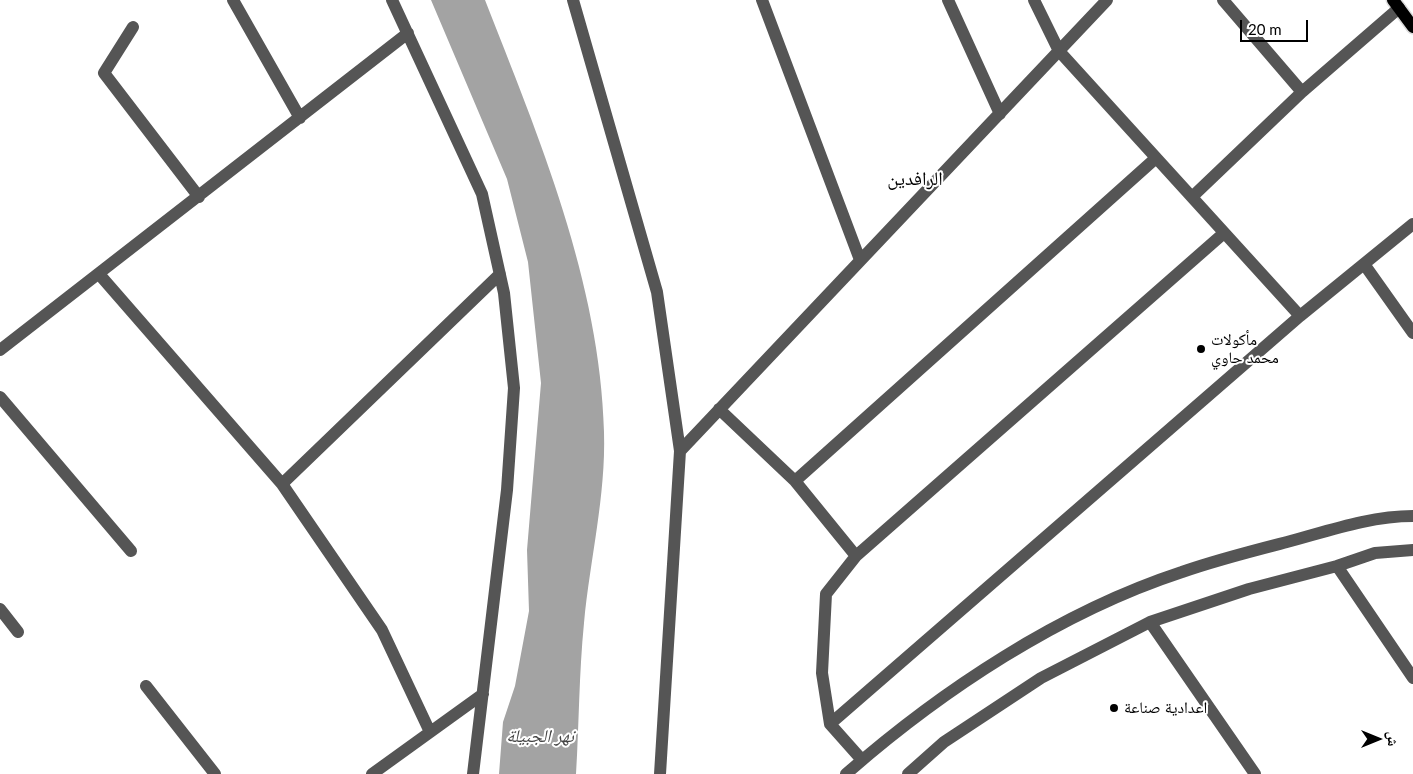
<!DOCTYPE html>
<meta charset="utf-8">
<style>
body{margin:0}
#map{position:relative;width:1413px;height:774px;overflow:hidden;background:#fff;font-family:Lato,"Noto Naskh Arabic",sans-serif}
canvas{display:block}
.north{position:absolute;left:1353px;top:714px;width:50px;height:50px;-webkit-text-stroke:4px #fff;paint-order:stroke;rotate:90deg;font-size:14px;font-weight:700;line-height:20px;text-align:center;color:#000}
.north::after{content:'';display:block;margin:auto;width:18px;height:22px;background:#000;clip-path:polygon(50% 0,100% 100%,50% 72%,0 100%)}
.scale{position:absolute;left:1240px;top:20px;width:68px;height:22px;box-sizing:border-box;border:2px solid #000;border-top:0;padding-left:6px;font-size:15px;line-height:18px;white-space:nowrap;color:#000;-webkit-text-stroke:4px #fff;paint-order:stroke}
</style>
<div id="map">
<canvas width="1413" height="774"></canvas>
<div class="north">ش</div>
<div class="scale">20 m</div>
</div>
<script>
const g = document.querySelector('canvas').getContext('2d');
g.lineJoin = 'round';
function fill(path, color) { g.fillStyle = color; g.fill(path, 'evenodd'); }
function stroke(path, color, width, dash) { g.strokeStyle = color; g.lineWidth = width; g.lineCap = dash ? 'butt' : 'round'; g.setLineDash(dash || []); g.stroke(path); }
function label(font, color, halo, rows, align = 'center') {
  g.font = font + ' Lato,"Noto Naskh Arabic",sans-serif'; g.lineWidth = 4; g.setLineDash([]); g.textBaseline = 'middle'; g.strokeStyle = halo; g.fillStyle = color; for (const [text, x, y, turn = 0] of rows) {
    g.save(); g.translate(x, y); g.rotate((+turn || 0) * Math.PI / 180); g.textAlign = isNaN(turn) ? turn : align; if (halo) g.strokeText(text, 0, 0); g.fillText(text, 0, 0); g.restore();
  }
}
fill(new Path2D(`
 M431,0H485C539,138 600,282 604,432C606,496 590,559 584,623C579,673 579,724 576,774H499L503,722L515,686L529,611L527,550L541,383L528,262L507,179Z`), '#a3a3a3');
const major = new Path2D(`
 M1393,0L1413,27`);
stroke(major, '#dbdbdb', 15);
stroke(new Path2D(`
 M233,0L300,118
 M392,0L482,194L504,293L514,388L507,490L473,774
 M573,0L657,292L680,451L660,774
 M762,0L860,260
 M948,0L1000,114
 M1034,0L1059,51L1300,316
 M1223,0L1302,92
 M133,27L104,73L199,197
 M1192,197L1302,92L1399,8
 M1364,264L1413,333
 M99,274L282,484L382,630L430,732
 M0,350L408,33
 M0,397L131,551
 M719,409L795,481L856,556
 M680,451L1107,0
 M795,481L1156,158
 M282,484L500,274
 M1337,566L1413,678
 M0,609L18,632
 M1150,622L1255,774
 M146,686L215,774
 M830,724L1300,316L1413,224
 M862,760L830,724L822,673L826,594L856,556L1224,233
 M372,774L483,694
 M846,774C942,690 1060,612 1182,572C1216,560 1252,551 1287,542C1328,531 1370,516 1413,516
 M908,774L944,742L1041,678L1150,622L1249,589L1337,566L1375,553L1413,550`), '#555', 12);
stroke(major, '#000', 12);
for (const [x, y, r, color] of [
 [1201,349,5,"#000"],
 [1114,708,5,"#000"]
]) { const dot = new Path2D(); dot.arc(x, y, r, 0, 2 * Math.PI); g.fillStyle = color; g.fill(dot); stroke(dot, '#fff', 2); }
label('16px', '#000', '#fff', [
 ["مأكولات",1211,340],
 ["محمد حاوي",1211,358],
 ["اعدادية صناعة",1124,708]
], 'left');
label('italic 18px', '#444', '#fff', [
 ["نهر الجبيلة",540,736]
]);
label('19px', '#000', '#fff', [
 ["الرافدين",915,179]
]);
</script>
